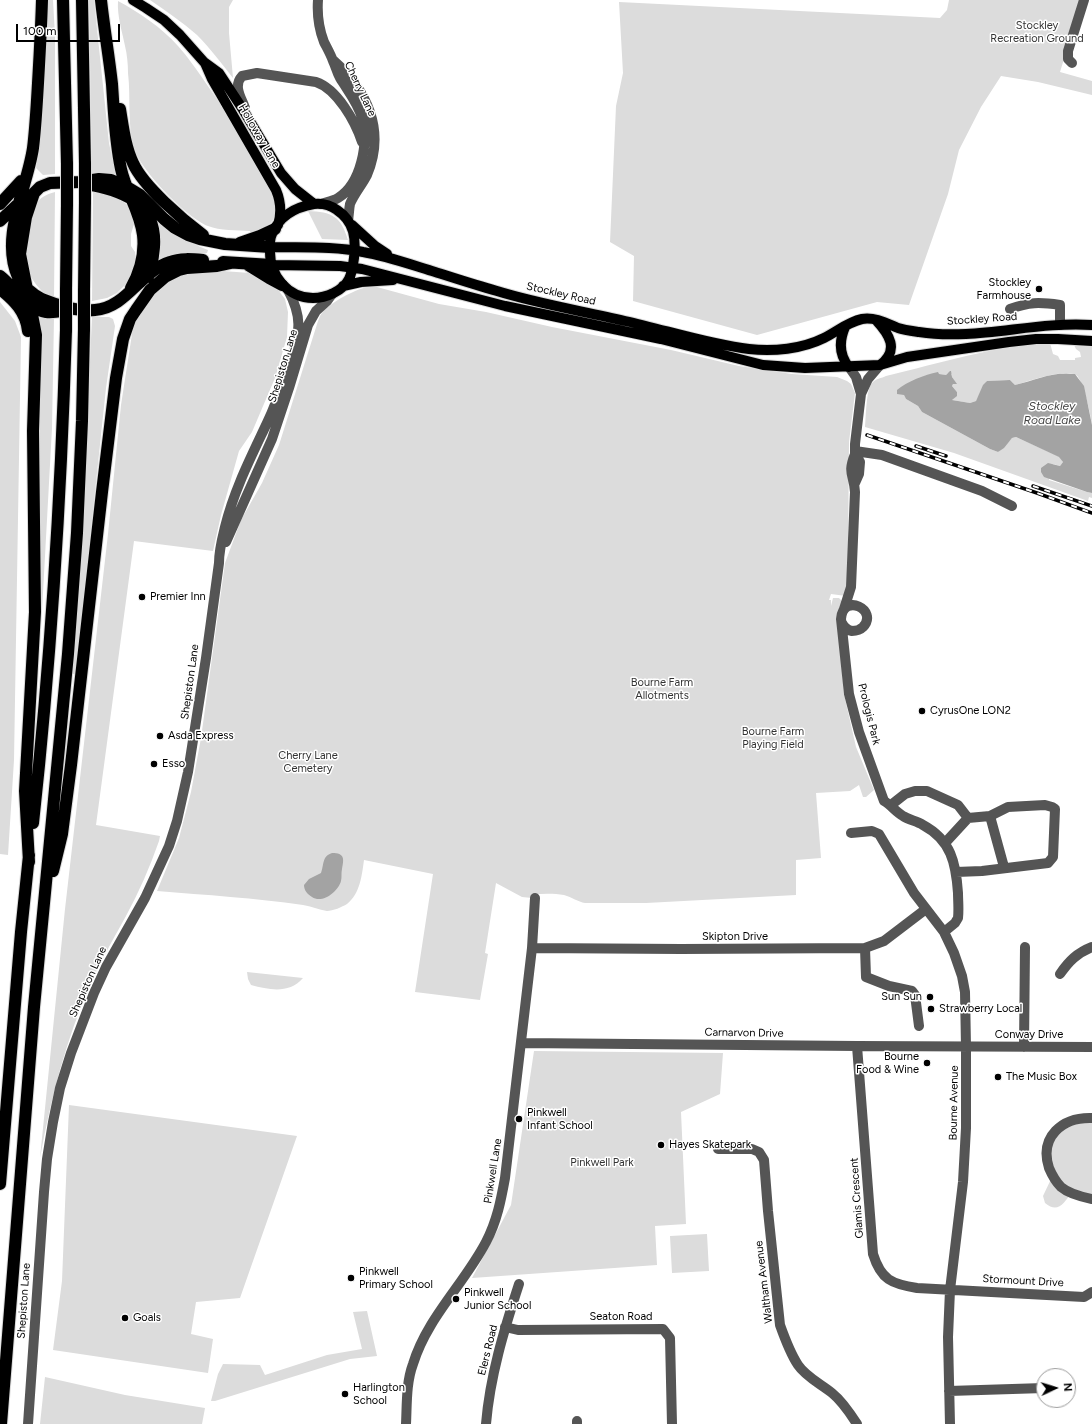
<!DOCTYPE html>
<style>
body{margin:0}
#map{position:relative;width:1092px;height:1424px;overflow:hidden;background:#fff;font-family:Figtree,sans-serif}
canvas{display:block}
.north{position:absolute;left:1036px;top:1368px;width:40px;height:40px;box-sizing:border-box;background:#fff;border:1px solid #999;border-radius:50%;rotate:86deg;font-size:11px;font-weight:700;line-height:16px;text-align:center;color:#000}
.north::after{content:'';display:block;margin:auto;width:14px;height:18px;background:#000;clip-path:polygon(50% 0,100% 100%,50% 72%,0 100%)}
.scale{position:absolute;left:16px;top:24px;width:104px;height:18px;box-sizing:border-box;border:2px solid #000;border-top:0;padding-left:5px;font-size:12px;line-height:14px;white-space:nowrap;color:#000;-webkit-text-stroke:3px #fff;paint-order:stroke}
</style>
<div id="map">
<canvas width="1092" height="1424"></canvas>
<div class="north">N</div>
<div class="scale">100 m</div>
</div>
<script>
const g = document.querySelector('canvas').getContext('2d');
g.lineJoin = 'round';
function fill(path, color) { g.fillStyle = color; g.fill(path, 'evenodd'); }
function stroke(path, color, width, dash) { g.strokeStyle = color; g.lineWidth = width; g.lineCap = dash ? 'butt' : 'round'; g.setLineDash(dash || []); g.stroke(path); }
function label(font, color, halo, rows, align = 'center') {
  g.font = font + ' Figtree,sans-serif'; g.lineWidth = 3; g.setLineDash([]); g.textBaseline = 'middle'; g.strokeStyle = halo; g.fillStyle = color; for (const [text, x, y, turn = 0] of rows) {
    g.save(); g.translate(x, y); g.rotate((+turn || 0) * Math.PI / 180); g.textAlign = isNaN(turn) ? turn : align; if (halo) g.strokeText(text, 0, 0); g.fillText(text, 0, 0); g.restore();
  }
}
fill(new Path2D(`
 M47,0H53L55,36V174L43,175L36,168L40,138Z
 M89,0H94L109,143L116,177L92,173Z
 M150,0H233L229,7V33L233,78C222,64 210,48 197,35C182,22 166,11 150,0Z
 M949,0H1082L1060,72L1092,81V95L1038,82L1001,76L981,107L959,150L948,194L909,305L877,302L757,335L633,301L634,256L610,242L616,106L623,73L619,2L940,18L947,10Z
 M118,1C140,13 161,27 178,46C197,66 278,187 276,209C275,225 263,229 251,235L250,231C237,230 220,231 208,226C187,218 140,170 134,148C127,124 131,98 128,73C128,64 127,54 125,46C122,31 117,16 118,1Z
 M93,191L118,197L126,204L132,213L134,224L131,234V246L135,252V262L131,276L125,285L117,293L107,298L92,301Z
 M55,192L54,300C33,287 23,269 25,243C26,237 29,229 30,223C35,205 36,197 55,192Z
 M308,211C332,212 341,216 348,240L322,239Z
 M157,221L161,222C177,235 187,242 208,250L207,253L178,255L157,264L159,232Z
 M209,270L250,273L275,286L285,299L288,312L287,337L275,378L252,432L239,451L221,515L213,551L134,541L96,825L160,836L159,841C150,867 139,892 126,916C114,938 101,960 91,983C66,1039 51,1098 40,1158L65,909L108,534L121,405L134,321C141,309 164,280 178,276C187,272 199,272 209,270Z
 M367,287H377L439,304L486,312L552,327L671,350L739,366L792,374L837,377L847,381L851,384L855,393L849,442L848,556L846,596L831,594L829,600H831V606L833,598H839L842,601L837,615L844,694L856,747L874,790L866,797H863L859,785L850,791L816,793L821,858L796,860V895L646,903H585C578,902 572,897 564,895C554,893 542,894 532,894V898L522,897L496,883L485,953L488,954L480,1000L415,992L433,874L364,860C362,875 360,894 347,904C342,907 333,911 327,911C319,910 311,906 303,905C255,898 206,895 157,891L179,838L191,792L201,738L225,563L241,520L262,483L279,445L318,321C319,319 320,315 322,313C331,302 354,290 367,287Z
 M0,302L15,321L21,337L14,760L8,855L0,854V855Z
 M37,315L54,318L52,428L42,611L37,610L40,459Z
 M92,317H109L113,319L115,326L106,388L90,539L75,674H72L82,539Z
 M1050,343L1053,354L1058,356L1060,360H1075V358L1081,357L1080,352L1076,349L1074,345L1092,346V425C1091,416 1083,379 1076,375C1064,368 1028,382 1015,385L1010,380L987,381L976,401L970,403L952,400L957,392L952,386L953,384H956L952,377V374L948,373L946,375C922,372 918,379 904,395L906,399L918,406L922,412L990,449L998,452L1012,438L1016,437L1060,457L1063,462L1060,466L1053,464L1049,480L1087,492L1092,493V498L1089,497L1088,501L954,453L865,427C866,418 866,389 872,383C875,379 882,378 886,376C940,363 994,346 1050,343Z
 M247,972L303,978C289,994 270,990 251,985L248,979Z
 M534,1051L723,1053L720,1094L681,1112L686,1224L655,1226L657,1265L472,1278L511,1205Z
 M69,1105L297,1136L240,1298L196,1302L191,1334L213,1339L208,1373L53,1350L62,1281Z
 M1092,1118V1199L1072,1192C1064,1203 1058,1214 1045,1203L1043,1196L1052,1177L1046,1159L1054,1131Z
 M707,1234L709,1271L672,1273L670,1236Z
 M367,1311L377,1356L350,1359L215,1401H211L218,1374L223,1364L260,1365L265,1375L327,1355L362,1349L353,1312Z
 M45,1377L125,1395L205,1408L202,1424H40Z`), '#dcdcdc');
fill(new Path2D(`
 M950,371H951L952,377L957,384H953L952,386L957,392V396L952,400L970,403L976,401L983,385L987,381L1010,380L1015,385C1036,380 1053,371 1075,374L1084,386L1092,425V493L1087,492L1044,477L1041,472V468L1048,463L1060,466L1063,462L1059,457L1016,437L1012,438L1004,448L998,452L990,449L922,412L918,406L906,399L904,395L897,394V390C908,381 924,375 938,372L939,374L946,375Z
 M332,853C345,853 344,859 342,869C341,873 342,877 341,881C338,892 322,904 312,897C307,894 304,890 304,885L309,879L321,873C324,865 322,856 332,853Z`), '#a3a3a3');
const major = new Path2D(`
 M133,0L146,8L164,20L180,35L204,62L219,73L242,108L281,173L295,189L314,204
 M205,63L212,79L276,190C281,202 282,212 278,225
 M314,204C323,203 330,205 337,210C355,222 356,239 354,258C353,265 352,273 349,279C343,291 326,298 313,298C288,298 270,276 270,252C270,246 269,240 272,234C279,216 296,207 314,204Z
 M352,225L375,246L387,254
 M270,247C301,248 332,246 363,252C387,256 409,264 432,271C454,278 475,285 497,291C539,304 583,311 625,321C666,330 707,344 749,349C773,352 802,349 824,338C836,332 848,322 862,319C875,317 886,323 898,328C904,330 912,331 919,332C976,341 1034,321 1092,325
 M272,265L340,266L362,269L505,306L661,339L763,365L805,368L880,365L907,357L1009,342L1036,339H1058L1092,341
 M343,286L361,282L393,280
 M876,320C889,334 900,350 880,365
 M845,327C839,341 839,355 849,367`);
const highway = new Path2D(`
 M42,0C41,33 39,67 37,100C36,116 35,132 33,148C27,189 0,236 18,277C24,287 32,294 42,299C59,306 77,312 95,310C126,308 141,271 170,262C180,258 192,259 203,260
 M63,0L67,164
 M82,0L85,164
 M101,0C104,28 109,56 112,84C114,113 115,141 121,169C126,192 140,211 143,235C145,253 140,272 131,288
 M120,109C123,127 125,146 133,163C143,186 183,220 203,235
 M92,185C127,192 157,205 154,247C153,257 152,268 148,277
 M0,204L21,181
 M0,221L17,205
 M240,243L260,236L275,229
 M223,262L272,265
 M248,265L269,278L282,285
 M0,276C14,287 27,309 46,312C54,313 61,311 68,310
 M0,289C14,300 26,312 28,331
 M66,290L67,204
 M84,291L85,202
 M33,823C51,659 61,495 66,330
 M29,862L25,791L35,612L33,431L36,335L20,254L26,217L34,193L40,187L50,183L79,182L99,179L111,180L125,186L140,195L164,219L175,228L188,235L200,239L225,244L270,247
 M53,871L62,834L71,765L102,492L116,378L123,339L130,319L136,310L150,290L165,277L179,270L187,268L217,266L231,263
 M0,1184L21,932L29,855
 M1,1424L34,1007L68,654L77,533L82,421L84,329`);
stroke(major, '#dbdbdb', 12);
stroke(highway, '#dbdbdb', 14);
stroke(new Path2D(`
 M318,0C317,14 319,29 324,42C327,48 331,55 333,61C336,67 337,73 340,78C348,91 358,103 362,118C369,143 361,184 338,198C333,201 327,202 321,204
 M333,60C367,90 386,130 367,175C362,185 354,194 350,204C349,209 349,215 348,220
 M1072,63L1068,59V51L1084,0
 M245,108C241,97 233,86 242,76L257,73L316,82C337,89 355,121 362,142
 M1010,309C1029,302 1039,302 1060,305V325
 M849,367L856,377L861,394
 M855,451L882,455L982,491L1012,506
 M855,483L859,474L860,462L855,454V444L861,394L868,379L880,365
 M226,542L272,439L289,388L308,325L316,311L327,301L332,294
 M844,609L851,587L855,492C854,474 847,474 855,454
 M842,623C844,627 847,630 852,631C856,631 860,630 863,627C879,610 843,592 841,619L849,694L859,732L884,801C891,805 896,812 903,816C909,820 917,821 923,825C951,840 956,863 958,893C958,901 959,909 958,918L955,923L944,932
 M891,805L905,794L915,791H927L958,805L968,818
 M990,816L1004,867
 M851,833L872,831L879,834L914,893L944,932L954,953L962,976L965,992L966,1047V1128L963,1182L950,1290L948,1337L950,1424
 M945,843L968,818L990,816L1008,807L1045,805L1052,807L1055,809L1053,857L1048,863L982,871L956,872
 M532,948L681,949L865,948L884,941L926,909
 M865,948L866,977L889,986L912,991L915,995L919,1026
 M1060,974C1069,961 1077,953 1092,947
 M521,1043L857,1046L1092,1047
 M857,1046L873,1254C881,1280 892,1284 917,1288L1084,1297L1092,1292
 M1024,1047L1025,947
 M1092,1118C1062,1117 1039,1137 1049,1168C1052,1175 1055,1181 1061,1187C1068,1193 1082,1197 1092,1199
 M718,1149H752L759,1152L764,1160L768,1211L780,1325C785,1339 790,1353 798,1365C806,1377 821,1384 832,1393C842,1401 850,1413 857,1424
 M505,1327L518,1330L663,1329L670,1338L672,1424
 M949,1391L1044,1388
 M577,1421V1424
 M28,1424L44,1192L47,1159L53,1122L60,1088L71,1053L94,993L106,967L145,898L169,846L177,821L188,772L206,658L219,563C219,550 222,539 225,527C234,490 251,457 267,423C275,406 281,389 287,371C291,358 297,344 298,330C300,316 295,303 288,290
 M406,1424C407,1404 406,1383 413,1364C427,1318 464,1284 486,1242C497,1221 501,1200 505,1178L532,948L535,898
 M486,1424C490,1376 504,1330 519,1284`), '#555', 10);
stroke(major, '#000', 10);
stroke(highway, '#000', 12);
const rail = new Path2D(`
 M867,435L1037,493L1092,513
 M916,446L946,456
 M1033,486L1092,506`);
stroke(rail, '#000', 3.5);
stroke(rail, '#fff', 2, [6]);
const highwayBridge = new Path2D(`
 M67,164V204
 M85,202V164
 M84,329V291
 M66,330V290`);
stroke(highwayBridge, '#dbdbdb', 14, []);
stroke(highwayBridge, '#000', 12);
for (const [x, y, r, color] of [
 [1039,289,4,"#000"],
 [142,597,4,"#000"],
 [922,711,4,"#000"],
 [160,736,4,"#000"],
 [154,764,4,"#000"],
 [930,997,4,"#000"],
 [931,1009,4,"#000"],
 [927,1063,4,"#000"],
 [998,1077,4,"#000"],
 [519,1119,4,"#000"],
 [661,1145,4,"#000"],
 [351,1278,4,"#000"],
 [456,1299,4,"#000"],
 [125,1318,4,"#000"],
 [345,1394,4,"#000"]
]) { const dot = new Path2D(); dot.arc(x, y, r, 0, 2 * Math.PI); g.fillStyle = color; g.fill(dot); stroke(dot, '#fff', 1.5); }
label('11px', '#333', '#fff', [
 ["Stockley",1037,26],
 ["Recreation Ground",1037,39],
 ["Bourne Farm",662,683],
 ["Allotments",662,696],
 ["Bourne Farm",773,732],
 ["Playing Field",773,745],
 ["Cherry Lane",308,756],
 ["Cemetery",308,769],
 ["Pinkwell Park",602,1163]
]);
label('11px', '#000', '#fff', [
 ["Cherry Lane",360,89,65],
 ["Holloway Lane",259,136,60],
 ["Stockley Road",561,294,13],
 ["Stockley Road",982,319,-4],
 ["Shepiston Lane",283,366,-73],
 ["Shepiston Lane",190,682,-82],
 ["Prologis Park",869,714,76],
 ["Skipton Drive",735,937],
 ["Shepiston Lane",88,982,-66],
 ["Carnarvon Drive",744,1033,1],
 ["Conway Drive",1029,1035],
 ["Bourne Avenue",954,1103,-89],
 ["Pinkwell Lane",493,1171,-81],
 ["Glamis Crescent",857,1198,-94],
 ["Stormount Drive",1023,1281,3],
 ["Waltham Avenue",764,1282,-97],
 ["Shepiston Lane",24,1301,-86],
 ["Seaton Road",621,1317],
 ["Elers Road",488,1350,-76]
]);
label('11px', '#000', '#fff', [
 ["Stockley",1031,283,"right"],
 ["Farmhouse",1031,296,"right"],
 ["Premier Inn",150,597],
 ["CyrusOne LON2",930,711],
 ["Asda Express",168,736],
 ["Esso",162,764],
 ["Sun Sun",922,997,"right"],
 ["Strawberry Local",939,1009],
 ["Bourne",919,1057,"right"],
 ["Food & Wine",919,1070,"right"],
 ["The Music Box",1006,1077],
 ["Pinkwell",527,1113],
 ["Infant School",527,1126],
 ["Hayes Skatepark",669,1145],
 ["Pinkwell",359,1272],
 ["Primary School",359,1285],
 ["Pinkwell",464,1293],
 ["Junior School",464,1306],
 ["Goals",133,1318],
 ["Harlington",353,1388],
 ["School",353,1401]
], 'left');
label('italic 12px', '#444', '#fff', [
 ["Stockley",1052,406],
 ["Road Lake",1052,420]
]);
</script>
